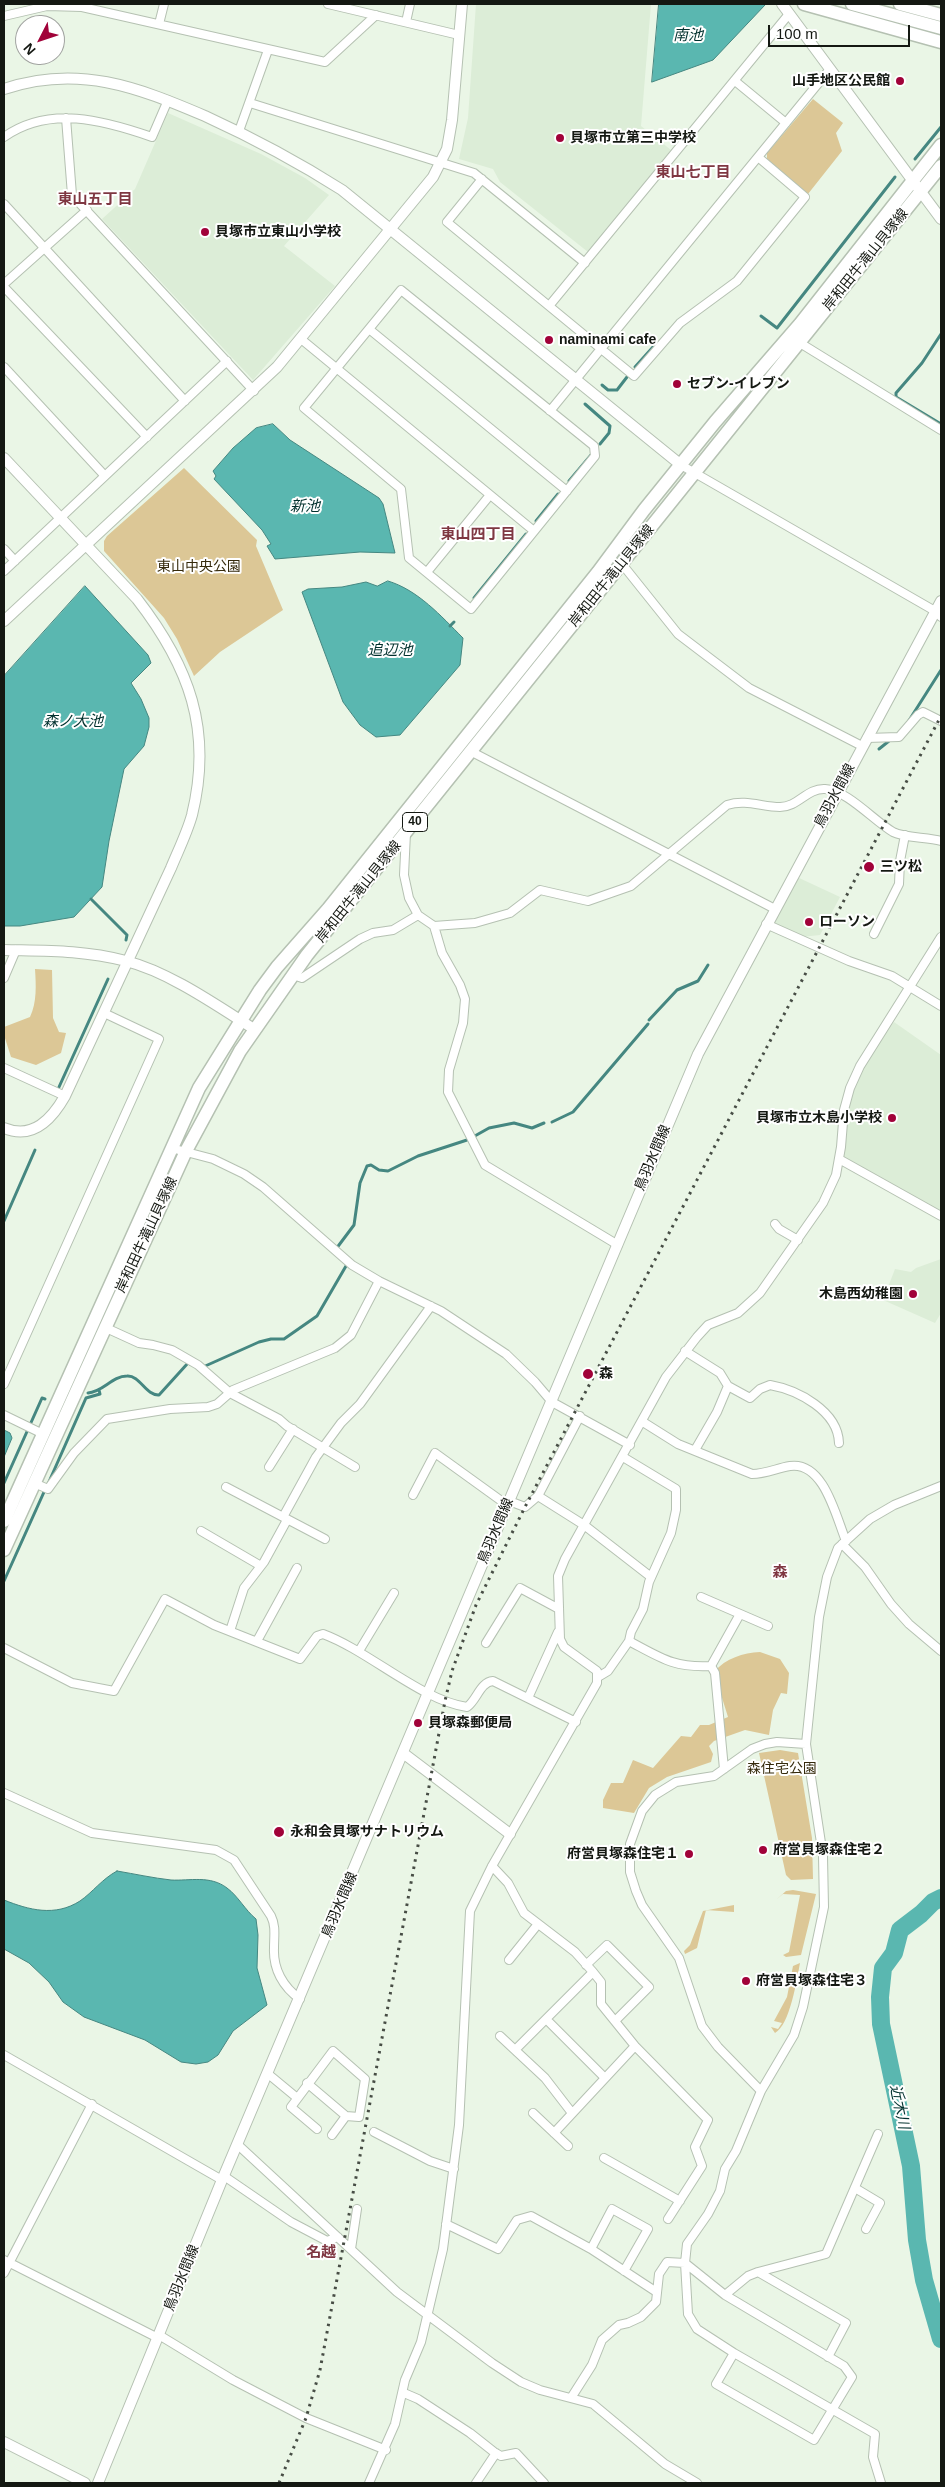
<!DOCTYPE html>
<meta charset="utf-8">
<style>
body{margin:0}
#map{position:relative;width:945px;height:2487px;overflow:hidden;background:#eaf6e6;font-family:Helvetica,sans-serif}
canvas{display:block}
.frame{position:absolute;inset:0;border:5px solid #141812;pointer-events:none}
.north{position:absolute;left:15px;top:15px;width:50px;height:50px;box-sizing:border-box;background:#fff;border:1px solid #a1a3a0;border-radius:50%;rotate:229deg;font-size:14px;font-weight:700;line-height:20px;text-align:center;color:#141812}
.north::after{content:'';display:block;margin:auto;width:18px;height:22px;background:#a10239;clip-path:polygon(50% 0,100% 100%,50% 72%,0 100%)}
.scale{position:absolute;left:768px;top:25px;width:142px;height:22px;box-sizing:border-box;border:2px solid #141812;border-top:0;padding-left:6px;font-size:15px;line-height:18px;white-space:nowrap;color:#141812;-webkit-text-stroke:4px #fff;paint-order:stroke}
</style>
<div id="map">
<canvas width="945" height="2487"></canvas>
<div class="frame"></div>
<div class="north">N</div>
<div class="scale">100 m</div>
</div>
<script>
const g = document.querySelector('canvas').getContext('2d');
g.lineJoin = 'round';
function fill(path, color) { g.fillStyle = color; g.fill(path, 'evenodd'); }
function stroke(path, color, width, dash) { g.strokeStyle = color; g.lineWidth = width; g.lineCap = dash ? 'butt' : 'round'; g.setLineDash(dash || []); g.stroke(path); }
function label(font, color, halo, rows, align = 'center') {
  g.font = font + ' Helvetica,"Noto Sans JP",sans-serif'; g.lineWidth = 4; g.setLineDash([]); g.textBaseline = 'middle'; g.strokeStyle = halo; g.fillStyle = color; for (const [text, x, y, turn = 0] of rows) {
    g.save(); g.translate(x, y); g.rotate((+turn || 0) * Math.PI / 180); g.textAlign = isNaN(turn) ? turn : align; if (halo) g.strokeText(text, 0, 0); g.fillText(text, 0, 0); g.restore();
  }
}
fill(new Path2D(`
 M476,4H651L641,126L671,150L588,252L500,182L493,169L459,159L468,118Z
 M168,113L261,154L305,178L329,195L284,246L335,286L253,380L102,219L135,189Z
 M797,877L840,897L820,935L801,937L776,925L774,920Z
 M894,1022L941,1055V1216L839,1159L844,1110L860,1066Z
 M941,1259V1313L935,1323L883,1300L895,1269L911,1272L916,1268Z`), '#dcedd7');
fill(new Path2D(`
 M813,99L843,123L836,133L842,151L808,194L767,159V153Z
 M184,468L257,540L256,546L283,610L220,652L194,676L177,639L164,618L104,551V541L107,536Z
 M35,969L52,970L53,1018L59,1032L66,1033L61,1053L36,1065L11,1057L4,1035V1027L30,1017C37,1002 36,985 35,969Z
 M760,1652L780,1659L789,1673L787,1694L781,1693L773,1710L769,1735L745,1730L714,1741L709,1746L713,1754L711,1762L667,1777L649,1788L634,1813L603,1808V1800L611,1783H623L633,1760L653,1768L681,1736L691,1737L700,1725H709L728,1717L714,1672C726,1658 743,1653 760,1652Z
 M780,1750L798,1753L812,1838L813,1879L791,1880L786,1875L759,1753Z
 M793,1890L816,1894L801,1955L786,1957L783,1955L789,1952L800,1895L783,1894L777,1899L786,1891Z
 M734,1905V1912L706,1910L697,1948L685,1954L684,1951L690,1945L703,1911Z
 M800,1963C797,1979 790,2025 775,2033L771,2027L778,2029L782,2023L774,2021L787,1997L793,1966Z`), '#dcc796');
const water = new Path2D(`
 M659,4H762L765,5L713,60L652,82Z
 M273,424L290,440L379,498L383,504L395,553L360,552L275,559L267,546L271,544L262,530L214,479L216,476L213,471L233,448L256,428Z
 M388,581C418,590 441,616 463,638L460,665L400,735L376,737L360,725L343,702L302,592L308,589L342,587L366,582L377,586Z
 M85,586L148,655L151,663L131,683L141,699L149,718V727L144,746L124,769L109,841L102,887L74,917L20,926H4V676Z
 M4,1430L10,1433L12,1438L4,1457Z
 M117,1871C135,1874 153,1878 171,1880C190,1881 210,1875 227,1888C238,1896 245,1910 256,1919L258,1935L257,1968L267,2005L233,2031L218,2055L208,2062L196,2064L181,2062L145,2040L84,2017L63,2002L49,1982L29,1963L4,1949V1900C29,1910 55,1917 80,1901C93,1892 102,1879 117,1871Z`);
fill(water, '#5ab7b0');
stroke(water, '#458781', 1);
stroke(new Path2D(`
 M915,159L941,127
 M761,316L777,328L895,177
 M941,334L922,363L896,393V397L941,424
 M635,367L653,347
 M602,385L608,390H617L627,377
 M585,404L610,426L609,433L600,444
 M569,481L591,455
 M536,521L558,494
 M474,598L526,534
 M450,626L454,622
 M908,722L941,670
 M879,749L889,741
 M91,899L127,935L126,940
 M649,1020L677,990L698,981L708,965
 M59,1087L108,979
 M552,1122L573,1112L648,1024
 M473,1137L489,1128L514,1123L532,1128L544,1123
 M4,1221L35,1150
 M336,1249L354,1225L360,1183L367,1166L371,1165L379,1170L388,1171L418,1156L467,1140
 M203,1367L259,1342L271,1339H284L317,1316L346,1266
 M88,1393C103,1392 112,1376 127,1376C140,1375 146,1396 159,1395L188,1363L190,1364
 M4,1483L42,1398L45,1399
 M48,1484L86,1398L100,1394L99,1390
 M4,1581L44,1492`), '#458781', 3);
stroke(new Path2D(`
 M941,1898L933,1902L921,1914L900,1930L894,1953L883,1968L880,1997L881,2024L911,2166L917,2240L924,2280L941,2339`), '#5ab7b0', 18);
const minor = new Path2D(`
 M328,4L459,35
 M4,16L47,6L82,7L325,62L376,15
 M406,22L410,4
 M159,24L164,4
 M735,81L786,123
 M250,103L474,173L585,263
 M66,118L72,195L254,391
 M239,131L268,50
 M4,137C49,105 103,120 152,137L168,100
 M482,179L447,222L634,376L680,323L737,281L805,197L758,157
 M4,204L185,401
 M4,284L87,210
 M4,287L147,437
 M401,290L594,446L595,456L471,609L409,558L401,489L304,408Z
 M549,306L789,14
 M369,329L567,491
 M301,339L534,531
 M800,343L941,430
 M4,367L105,476
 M550,411L830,69
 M681,465L935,611L941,617
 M4,549L15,561
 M622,564L678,634L749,688L862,746
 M4,571L227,361
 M427,572L490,495
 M867,738L899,737L918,715L923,712L941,721
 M472,752L775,909
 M406,833L404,875L409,898L418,915L434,926L442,953L460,985L465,999L463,1023L449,1070L448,1092L485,1165L618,1245
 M766,924L849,961L892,976L941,1006
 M434,926L475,923L510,913L540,890L588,901L631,886L727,805C746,799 762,807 780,807C798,807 807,788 825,789C847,790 874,821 893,832C904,838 928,837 941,841
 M874,934L899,884L900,861L905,835
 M293,975L302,978L360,939L373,933L393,930L418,915
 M4,978L16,950
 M4,1068L65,1096
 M171,1148L213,1159L244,1174L263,1187L352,1265L379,1281L441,1311L506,1354L535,1382L552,1402L630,1445
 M839,1159L941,1216
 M775,1224L779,1229L798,1240
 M104,1327L139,1343L153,1345L172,1350L198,1365L230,1393L279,1419L287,1426L355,1467
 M685,1351L720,1373L728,1386L717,1412L695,1450
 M4,1384L159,1039L104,1013
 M728,1386L750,1398L760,1389L770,1385C798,1390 838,1411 839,1443
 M4,1415L43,1434
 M643,1422L678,1444L752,1474C766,1474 777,1468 790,1466C824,1461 836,1517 846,1541
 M269,1467L293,1429
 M34,1483L48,1489L74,1453L107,1419L170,1409L208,1407L217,1404L233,1390L335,1348L351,1335L379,1281
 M226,1487L325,1539
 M413,1495L435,1453L507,1505
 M538,1496L584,1525L651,1577
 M509,1501L525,1507L538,1496L580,1416
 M283,1517L316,1457L341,1423L360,1404L431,1306
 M201,1531L261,1566
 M842,1544L865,1567L891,1604L909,1624L941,1651
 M701,1597L768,1626
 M230,1631L244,1588L264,1562L287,1520
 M257,1641L297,1568
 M629,1641C661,1658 674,1668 711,1666L740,1614
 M486,1643L520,1588L559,1609
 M4,1648L72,1683L114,1691L165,1599L214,1625L300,1659L317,1636L323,1634C369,1651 422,1701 467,1707C477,1700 480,1682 493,1681L576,1722
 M359,1651L394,1593
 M711,1666L715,1673L724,1769
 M598,1677L608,1671L629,1641L631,1632L643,1609L649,1582L671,1533L676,1510V1489L623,1457
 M528,1698L558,1632
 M4,1793L92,1833L216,1850L234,1860L271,1916C276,1926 274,1936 274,1948C273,1969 283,1987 300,1999
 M492,1866L508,1883L524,1913L575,1952L593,1972L601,1982V2004L635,2046L708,2120L695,2147L702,2166L668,2219
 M509,1960L538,1924
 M586,1965L607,1945L649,1987L615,2021
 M546,2019L605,2078
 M500,2036L545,2078L572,2113
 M515,2050L593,1972
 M4,2055L222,2180
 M267,2073L296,2097
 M307,2083L346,2116L359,2117L365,2079L333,2051L291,2107L317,2129
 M761,2091L718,2047L702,2026L679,1958L642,1905L636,1891L630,1872V1844L642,1811L655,1795L676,1782L714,1776L752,1749L765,1744L777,1742L806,1744
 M533,2113L568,2146
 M374,2132L430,2161L454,2169
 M554,2133L635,2046
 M332,2135L346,2116
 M237,2144L397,2292L492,2363L521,2382L540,2390L593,2404L665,2464L697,2483
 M604,2158L680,2201
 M224,2176L291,2222L327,2241L338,2237
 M855,2188L880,2203L866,2229
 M446,2224L498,2249L517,2220L531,2216L591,2249L655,2291
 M351,2249L357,2209
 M591,2249L612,2209L648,2229L624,2271
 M4,2260L158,2338
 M758,2272L826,2254L878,2134
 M4,2273L92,2104
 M725,2295L748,2276L758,2272L846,2323L828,2357
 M159,2335L233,2380L306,2418L386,2450
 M404,2393L418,2399L470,2433L494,2452L501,2456L516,2453L544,2483
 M571,2398L592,2365L602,2340L619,2325L628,2323L641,2317L656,2302L659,2274L667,2262L685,2263L725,2295L844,2366L852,2377L814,2440L716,2384L734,2353
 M369,2483L395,2424L405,2380L421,2342L443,2249L459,2125L470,1911L492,1866L597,1683V1671L564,1647L560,1639L558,1576L565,1559L666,1377L697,1337L708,1325L738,1313L760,1293L823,1203L836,1175L841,1147L844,1110L850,1088L860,1066L941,937
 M476,2483L496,2453
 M881,2483L873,2457L875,2434L734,2353L697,2329L688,2314L685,2263L687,2244L708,2214L720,2191L725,2169L736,2151L761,2091L794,2035L803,2007L824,1907L823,1856L806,1744L819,1617L827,1577L838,1548L870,1519L894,1505L941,1486`);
const tertiary = new Path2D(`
 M782,4L941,219
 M4,89C78,64 137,87 205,116C253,138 298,162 342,190L681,465
 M4,458L137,599C189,666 213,730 192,815C187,833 178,851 171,868L65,1096C52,1119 33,1140 4,1128
 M4,621L277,367L433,177L447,149L452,120L462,4
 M4,950C47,951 82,950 126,961C169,972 216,1005 254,1029
 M403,1753L510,1834
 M4,2442L85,2483
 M98,2483L222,2180L698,1054L941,601`);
const primary = new Path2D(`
 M4,1521L199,1088L260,990L277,967L328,909L598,572L644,510L715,422L800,324L941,145
 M4,1550L186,1151L240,1051L307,955L941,166`);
const trunk = new Path2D(`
 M804,4L941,42
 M852,4L941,28
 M900,4L941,15`);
stroke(minor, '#b5c1b2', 10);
stroke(tertiary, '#b5c1b2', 12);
stroke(primary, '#b5c1b2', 15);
stroke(trunk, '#b5c1b2', 15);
stroke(minor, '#fff', 8);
stroke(tertiary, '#fff', 10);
stroke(primary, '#fff', 12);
stroke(trunk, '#fff', 12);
stroke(new Path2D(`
 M279,2483L306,2418L320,2370L445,1701L452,1671L476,1605L525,1507L941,716`), '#474d45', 3, [2.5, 5]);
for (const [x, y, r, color] of [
 [900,81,5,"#a10239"],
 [560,138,5,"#a10239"],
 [205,232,5,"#a10239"],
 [549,340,5,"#a10239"],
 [677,384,5,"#a10239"],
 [869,867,6,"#a10239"],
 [809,922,5,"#a10239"],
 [892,1118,5,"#a10239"],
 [913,1294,5,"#a10239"],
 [588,1374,6,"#a10239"],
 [418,1723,5,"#a10239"],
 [279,1832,6,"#a10239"],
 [763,1850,5,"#a10239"],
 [689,1854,5,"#a10239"],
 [746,1981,5,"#a10239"]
]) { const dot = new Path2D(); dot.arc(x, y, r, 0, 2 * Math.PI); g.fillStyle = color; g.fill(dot); stroke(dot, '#fff', 2); }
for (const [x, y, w] of [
 [415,822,25]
]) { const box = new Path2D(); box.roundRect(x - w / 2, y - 9.5, w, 19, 4); g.fillStyle = '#fff'; g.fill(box); stroke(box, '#141812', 1); }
label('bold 12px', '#141812', null, [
 ["40",415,822]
]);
label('bold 14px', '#141812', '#fff', [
 ["山手地区公民館",890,81,"right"],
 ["貝塚市立第三中学校",570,138],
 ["貝塚市立東山小学校",215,232],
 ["naminami cafe",559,340],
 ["セブン-イレブン",687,384],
 ["三ツ松",880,867],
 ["ローソン",819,922],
 ["貝塚市立木島小学校",882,1118,"right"],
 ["木島西幼稚園",903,1294,"right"],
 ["森",599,1374],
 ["貝塚森郵便局",428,1723],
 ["永和会貝塚サナトリウム",290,1832],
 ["府営貝塚森住宅２",773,1850],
 ["府営貝塚森住宅１",679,1854,"right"],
 ["府営貝塚森住宅３",756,1981]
], 'left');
label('14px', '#141812', '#fff', [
 ["岸和田牛滝山貝塚線",866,260,-51],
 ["岸和田牛滝山貝塚線",612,576,-51],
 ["鳥羽水間線",835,796,-62],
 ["岸和田牛滝山貝塚線",359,892,-51],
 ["鳥羽水間線",653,1158,-67],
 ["岸和田牛滝山貝塚線",147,1235,-65],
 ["鳥羽水間線",496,1531,-67],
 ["鳥羽水間線",340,1905,-67],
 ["鳥羽水間線",182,2278,-68]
]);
label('14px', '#352a0c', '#fff', [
 ["東山中央公園",199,567],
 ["森住宅公園",782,1769]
]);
label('italic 15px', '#02312e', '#fff', [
 ["南池",688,36],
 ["新池",305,507],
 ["追辺池",390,651],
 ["森ノ大池",73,722],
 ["近木川",899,2107,78]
]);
label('bold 15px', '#7f3742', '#fff', [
 ["東山七丁目",693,173],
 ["東山五丁目",95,200],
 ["東山四丁目",478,535],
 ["森",780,1573],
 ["名越",321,2253]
]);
</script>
